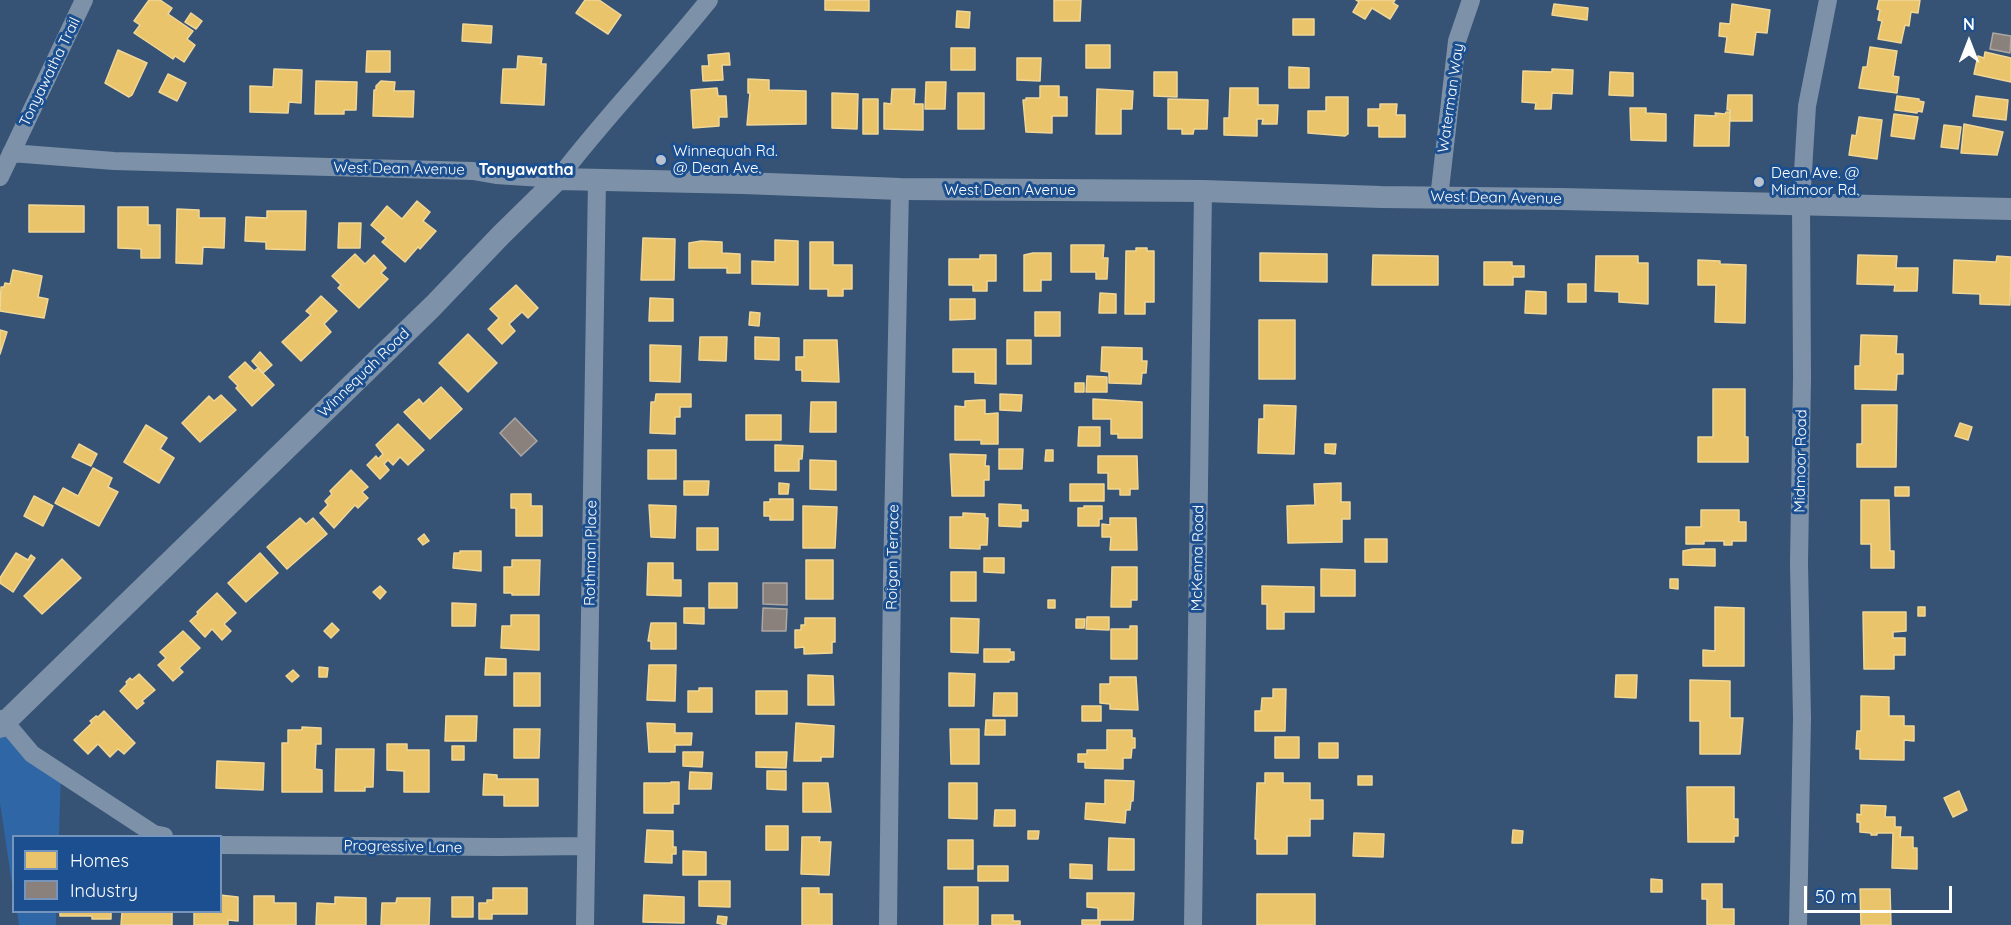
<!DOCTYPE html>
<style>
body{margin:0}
#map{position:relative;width:2011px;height:925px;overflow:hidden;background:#365274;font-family:Quicksand,sans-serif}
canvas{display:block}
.legend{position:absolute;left:12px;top:835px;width:210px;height:78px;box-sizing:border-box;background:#1b4f8f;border:2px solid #7695bc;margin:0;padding:8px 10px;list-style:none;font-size:18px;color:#fff}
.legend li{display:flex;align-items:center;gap:12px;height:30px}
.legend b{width:30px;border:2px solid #7695bc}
.north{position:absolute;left:1939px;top:12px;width:60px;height:60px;-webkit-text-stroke:4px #1b4f8f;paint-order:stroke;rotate:0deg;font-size:16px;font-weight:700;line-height:24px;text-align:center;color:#fff}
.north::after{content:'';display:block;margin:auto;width:21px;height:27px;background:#fff;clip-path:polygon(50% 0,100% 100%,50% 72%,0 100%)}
.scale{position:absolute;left:1804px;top:886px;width:148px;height:27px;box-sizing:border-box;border:3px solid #fff;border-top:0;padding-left:8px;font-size:18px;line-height:21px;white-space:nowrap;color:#fff;-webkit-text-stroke:4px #1b4f8f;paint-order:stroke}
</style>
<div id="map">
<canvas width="2011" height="925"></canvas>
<ul class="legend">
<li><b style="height:16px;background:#e9c46a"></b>Homes</li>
<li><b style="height:16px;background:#8a817c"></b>Industry</li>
</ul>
<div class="north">N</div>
<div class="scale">50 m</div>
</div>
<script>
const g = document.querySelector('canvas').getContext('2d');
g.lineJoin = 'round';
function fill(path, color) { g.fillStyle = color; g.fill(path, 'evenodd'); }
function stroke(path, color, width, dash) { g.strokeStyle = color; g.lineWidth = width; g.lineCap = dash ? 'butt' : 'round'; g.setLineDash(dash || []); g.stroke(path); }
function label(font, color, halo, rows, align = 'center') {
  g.font = font + ' Quicksand,sans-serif'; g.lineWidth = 6; g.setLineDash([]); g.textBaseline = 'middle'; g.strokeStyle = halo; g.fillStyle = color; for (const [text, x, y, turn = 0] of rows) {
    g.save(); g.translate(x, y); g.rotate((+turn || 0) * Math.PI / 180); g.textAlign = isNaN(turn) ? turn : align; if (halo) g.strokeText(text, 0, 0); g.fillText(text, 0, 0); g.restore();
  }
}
fill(new Path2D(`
 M0,727L61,773L59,836H14L13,891L0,803Z
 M17,912H56V925H19Z`), '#2f66a5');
const homes = new Path2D(`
 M149,0H160L172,8L168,14L193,31L187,39L195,45L184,62L175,56L173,59L134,33L140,25L134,21Z
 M585,0H599L621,15L608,34L576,13Z
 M825,0H869V11L825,10Z
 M1054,0H1081L1080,21H1054Z
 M1356,0H1395L1393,3L1398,6L1390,19L1372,8L1365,19L1353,12L1359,2Z
 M1879,0H1920L1918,13L1911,12L1909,26L1905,25L1901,43L1878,39L1882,21L1878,20L1880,10L1877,9Z
 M1554,4L1588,8L1587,20L1552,15Z
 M1732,4L1770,10L1767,33L1756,32L1753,55L1725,52L1727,37L1719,36L1720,23L1730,24Z
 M957,11L970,12L969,28L956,27Z
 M191,13L202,21L196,29L185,22Z
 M1293,19H1314V35H1293Z
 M463,24L492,26L491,43L462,41Z
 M1086,45H1110V68H1086Z
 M1870,47L1897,51L1893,76L1899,77L1897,93L1859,88L1863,67H1867Z
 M951,48H975V70H951Z
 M118,50L147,63L132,95L129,97L105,83Z
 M367,51H390V72H366Z
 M1985,52L2011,58V82L1974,74L1978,56L1984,58Z
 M729,53L730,65H722L723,80L703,81L702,66H709L708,55Z
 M518,56L542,58L541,64H546L544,105L501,103L503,69H517Z
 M1017,58H1041L1040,81L1017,80Z
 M1289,67L1309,68V88H1289Z
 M274,69L302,70L301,103L289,102L288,113L250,112V86L273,87Z
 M1552,69L1573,70L1572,94L1552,93L1551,109H1535L1536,103L1522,102L1523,71L1552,72Z
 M1154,72H1177V97L1154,96Z
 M1610,72L1633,73V96L1609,95Z
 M168,74L186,83L177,101L159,92Z
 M748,79L769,80V90L806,91V124L747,125L750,93H748Z
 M316,81L357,82L356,110H344V114H315Z
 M381,81L395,82L394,91H414L413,117L373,116L374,90H376V86Z
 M926,82H946L945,109H925Z
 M1040,86H1059V97H1067V116H1052V133L1026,132L1023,100H1026V98H1040Z
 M717,88L718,96H726L727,117H719V126L693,128L691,90Z
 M1230,88H1258V105H1278L1277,124H1262L1263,119H1257V136L1224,135V118H1229Z
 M892,89H915L914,104H923V130L884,129V103L891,104Z
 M1097,89L1133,91L1132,109H1121V134H1096Z
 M832,93L858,94L857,129L832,128Z
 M958,93H984V129H958Z
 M1728,95H1752V121H1730V110H1727Z
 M1897,96L1919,99V101L1924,102L1922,112L1918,111L1917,113L1895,110Z
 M1976,96L2008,100L2006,120L1973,116Z
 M1326,97H1348V134L1345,136L1308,133V111H1326Z
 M863,99H878V134H863Z
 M1168,99L1208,100L1207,129H1194L1193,134H1182V129H1168Z
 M1380,104H1397L1396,115H1405V137H1379V126H1368V109H1380Z
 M1630,108H1646V113L1666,114V141L1631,140Z
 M1726,112H1730L1729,146H1694L1695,115L1716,116L1715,113L1725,114Z
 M1894,114L1918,117L1914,139L1891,136Z
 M1859,117L1882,120L1877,159L1849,155L1852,135L1856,136Z
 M1964,124L2003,132L1997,155L1961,153Z
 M1944,125L1961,127L1958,149L1941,147Z
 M417,201L430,212L423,221L436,231L420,249L418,247L405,262L382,242L386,238L371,225L387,206L402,219Z
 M29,205L84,206V232H29Z
 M118,207H148V225H160V258H141V249L118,248Z
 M177,209L199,210V218H225L224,248L203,247L202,264L176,263Z
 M267,211H306L305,250L266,249V242L245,241L246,217L267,218Z
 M339,223H361L360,248H338Z
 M643,238L675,239L674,280H641Z
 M775,240L798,241V285L752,284V261L775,262Z
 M701,241L722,242V253L740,254V273H727V268H689V243Z
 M810,242H833V265H852V289H843V296H828V289H810Z
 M1071,245H1104L1103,258H1108L1107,279H1096V272H1071Z
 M1136,248H1147V251H1154V302H1145V314H1125L1126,251H1136Z
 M1033,253H1051V280H1041V291H1024V255Z
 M1260,253L1327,254V282L1260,281Z
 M355,254L365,264L374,255L386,268L381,273L388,279L359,308L338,288L341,285L332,276Z
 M980,255H996V281H987V291H973V285H949V259H980Z
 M1373,255L1438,256V285H1372Z
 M1858,255L1897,256L1896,268H1918L1917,291H1894L1895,285L1857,284Z
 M1596,256H1638V263H1648V304L1619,302V292L1595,291Z
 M1997,256L2011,257L2010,305L1980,304V294L1953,293L1954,260L1996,262Z
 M1698,260L1720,261V264L1746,265L1745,323L1715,322L1716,285H1698Z
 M1484,262H1512V266H1524V277H1513V285H1484Z
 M13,270L42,276L38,297L48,299L44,318L0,311L1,287H4L5,283L10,284Z
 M1568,284H1586V302H1568Z
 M516,285L538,308L528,318L522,312L509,324L515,331L502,344L488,329L499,318L490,309Z
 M1526,291L1546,292V314L1525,313Z
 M1100,293L1116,294V313H1099Z
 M321,296L337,311L324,324L331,332L301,361L282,342L311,315L306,311Z
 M650,298L673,299V321H649Z
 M950,299H975V319L950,320Z
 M750,312L760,313L759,326L749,325Z
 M1035,312H1060V336H1035Z
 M1259,320H1295V379H1259Z
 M0,330L7,332L0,354Z
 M468,334L497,363L468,392L439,363Z
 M1861,335L1897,336L1896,354H1903V374H1897L1896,390L1855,389V366H1860Z
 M700,337H727L726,361L699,360Z
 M755,337L779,338V360L755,359Z
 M804,340H837L839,382L802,381V370H796V357H804Z
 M1007,340H1031V364H1007Z
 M650,345L681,346L680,382L650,381Z
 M1102,347L1142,348V361H1147L1146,373H1142L1141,384L1109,383V372L1101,371Z
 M953,349H996V384L975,383V372H953Z
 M260,352L272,365L263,373L252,361Z
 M245,362L254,371L258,368L274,385L252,406L236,388L238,386L229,377Z
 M1087,376L1107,377V392H1086Z
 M1075,383H1084V392H1075Z
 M441,387L462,409L430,439L404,412L419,399L423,404Z
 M1713,389H1745V437H1748V462H1698V437H1713Z
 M656,394H691V407H680V417H675V434L650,433L651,402H655Z
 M1000,394L1022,395L1021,411L1000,410Z
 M221,395L236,410L200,442L182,423L209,396L214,401Z
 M1093,399L1142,402V438H1118V434H1111V419H1093Z
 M980,400H985V414L998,413V444H981V440H955V406L965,407V401Z
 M811,402H836V432H810Z
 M1264,405L1296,406L1294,454L1258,453L1259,419H1264Z
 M1862,405H1897L1896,467H1857V444H1862Z
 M746,415H781V440H746Z
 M1960,423L1972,427L1968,440L1955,436Z
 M398,424L424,450L408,465L400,457L393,465L388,460L384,464L389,470L380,479L367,465L376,456L378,459L383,454L376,445Z
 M146,425L167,438L160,449L174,458L159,483L124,462Z
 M1079,427H1100V446H1078Z
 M79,444L97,454L91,466L72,457Z
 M1325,444H1336L1335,454L1325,453Z
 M775,445L803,446L802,459H799V471H775Z
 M999,449H1023L1022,469H999Z
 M648,450H676V479H648Z
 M1046,450H1053V461H1045Z
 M950,454L986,455L985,466H989V480H984V496H952Z
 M1098,456H1137L1138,489H1130V495H1120V489H1108V473H1098Z
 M810,460L836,461V490L810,489Z
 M93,468L112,478L108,487L118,492L99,526L55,503L63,488L78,496Z
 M351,470L368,487L362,492L368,498L358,508L355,505L334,528L320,513L328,505L325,501L332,494L330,491Z
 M684,481H709L708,495H684Z
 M779,483L789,484L788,494H779Z
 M1341,483V502H1350V519H1342V542L1288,543L1287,506L1315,505L1314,484Z
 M1070,484H1104V501H1070Z
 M1895,487H1909V496H1895Z
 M511,494H531V506H542V536H516V508H511Z
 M34,496L53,506L43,526L24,516Z
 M770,499H793V520H770V516H764V502H770Z
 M1861,500H1889L1890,551H1894V568H1871V544H1861Z
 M999,504L1021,505V510H1028V521H1021V527L999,526Z
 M649,505L676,506L675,538L651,537Z
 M803,506L837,507L835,548H803Z
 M1084,506H1102V519H1099V526H1078V508H1084Z
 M1701,510H1739V522H1746V541H1732V545H1724V541H1704V544H1686V527H1701Z
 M963,513L985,514V518H988L987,545H980V549L950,548V517H963Z
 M300,518L306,524L313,518L327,534L287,569L267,547Z
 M1110,518H1136L1137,550H1110L1111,537H1102V524L1110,525Z
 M697,528H718V550H697Z
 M424,534L429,541L423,545L418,539Z
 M1365,539H1387V562H1365Z
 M1693,549H1715V566L1683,565V551Z
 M460,551H481V571L453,568L454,553H460Z
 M16,553L28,560L31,555L35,558L13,592L0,583V578Z
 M260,553L278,573L246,602L228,583Z
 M984,558H1004V573L984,572Z
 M62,559L81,578L42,614L24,596Z
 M512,560H540L539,595H512V593H504V567H512Z
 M806,560H833V599H806Z
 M648,563H673V580H681V596L647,595Z
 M1112,567H1137V600H1131V607H1111Z
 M1321,569L1355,570V596H1321Z
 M951,572H976V601H951Z
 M1670,579H1678V589L1670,588Z
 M709,583H737V608H709Z
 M380,586L386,592L380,599L373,592Z
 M1262,586L1314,587V612H1284V629H1267V604H1262Z
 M217,593L236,613L224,624L231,631L222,640L212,629L205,637L190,621L198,614L197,612Z
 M1048,600H1055V608H1048Z
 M452,603L476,604L475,626H452Z
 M1715,607L1744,608V666H1703V650L1715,651Z
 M1918,607H1925V616H1918Z
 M684,608H704V624L684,623Z
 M1863,612H1906V631L1893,632V638H1905V655H1894V669H1864Z
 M511,615H539V650L501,648L502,626H511Z
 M1087,617H1109V630L1086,629Z
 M805,618H835V642H832V653L804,654V647L795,648V630H801V625H805Z
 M951,618L979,619L978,653L951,652Z
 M1076,619H1085L1084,628H1076Z
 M332,623L339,630L331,638L324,631Z
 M651,623H676V649H651V641H648Z
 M1130,626H1137V659H1111V629H1130Z
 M183,631L200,648L179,668L183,672L173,681L158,665L166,658L160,652Z
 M984,649H1010V652H1014V660H1009V662H984Z
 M486,658L506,659V675H485Z
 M649,665H676L675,701L647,700Z
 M319,667L328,668L327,677H319Z
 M293,670L299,676L292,682L286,676Z
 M514,673H540V706H514Z
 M949,673L975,674L974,706H949Z
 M139,674L155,690L142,701L144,703L137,709L120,691L127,684L126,682L130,678L132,680Z
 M808,675L833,676L834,705H808Z
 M1616,675H1637L1636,698L1615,697Z
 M1110,677H1136L1138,710L1110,709V704L1100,703V684H1110Z
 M1690,680L1730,681V718H1743L1740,754H1700V721H1690Z
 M699,688H712V712H688V691H699Z
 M1273,689H1286L1285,731H1255V711H1261L1262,698H1273Z
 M756,691H787V714H756Z
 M994,693H1017V716H993Z
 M1861,696L1889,697V716H1904V726H1914V741L1904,740V760L1860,759V749H1856L1857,731H1861Z
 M1082,706H1101V721H1082Z
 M104,711L135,743L124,754L118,749L110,757L98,744L88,754L74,740L92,723L90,721L96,716L98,717Z
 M446,716H477L476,741H445Z
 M986,720H1005V735H985Z
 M647,723L675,724V733H692L691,745H675V752H649Z
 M796,723L834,726L833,757H821V761H794Z
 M302,727L321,728V744H316L315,769L322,770V792H282V743H288V730H302Z
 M514,729H540L539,758H514Z
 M950,729H979V764H951Z
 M1107,730H1132V738H1135V748H1132L1131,758H1123V769L1085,768V762H1078V754H1087V750H1107Z
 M1275,737H1299V758H1275Z
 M1319,743H1338V758H1319Z
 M387,744H407V750H429V792H404V771L387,770Z
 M452,746H464V760H452Z
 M336,749H374L373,787H365V791H335Z
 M683,752H703L702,767L683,766Z
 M756,752H787L786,768L756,767Z
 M217,761L264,763L263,790L216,788Z
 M767,771H786V790L767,789Z
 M690,772L712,773L711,789H689Z
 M1265,773H1283V783H1310V800H1323V819H1310V836H1287V854H1257V839H1255L1257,783H1265Z
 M484,774L497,775V779H538V806H504V795H483Z
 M1358,776H1372V785H1358Z
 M1105,780L1134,781L1133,801H1131L1130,810H1126L1125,823L1085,819L1086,803L1105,804Z
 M671,782H679V804H673V813H644V783H671Z
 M803,783H828L831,812H803Z
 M949,783H977V819L949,818Z
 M1687,787H1734V819H1738V836H1734V842H1688Z
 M1959,791L1967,810L1953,817L1944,798Z
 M1861,805L1886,806L1885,817H1895V827H1901L1900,837H1913V848H1917V869L1892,868L1893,833H1877V835H1871V833L1860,832V822H1857V814L1861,815Z
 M995,810H1015V826H994Z
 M766,826H788V850H766Z
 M647,830L673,831V847H676V854H672V863L645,862Z
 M1513,830L1523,831L1522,843H1512Z
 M1028,831H1039L1038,839H1028Z
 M1354,833L1384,834L1383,857L1353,856Z
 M802,837H820L819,842H831L829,875L801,874Z
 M1109,838L1134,839V870H1108Z
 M948,840H973V869H948Z
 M683,851L706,852V875H683Z
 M1070,864L1092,865V879L1070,878Z
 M978,866H1008V881H978Z
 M1651,879L1662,880V892H1651Z
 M699,881H730V907L699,906Z
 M1702,884H1722V909H1734V925H1707V899H1702Z
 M944,887H978V925H944Z
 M493,888H527V914H492V919H479V903H487V900H493Z
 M802,888H819V894H832V925H802Z
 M1860,889H1890L1891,925H1861Z
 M1087,893H1134L1133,920H1098V908L1087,907Z
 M1257,894H1315V925H1257Z
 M220,895L238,897V921L228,920V925H194V912H220Z
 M644,895L684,897V923L643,922Z
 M254,896H274V903H296V925H254Z
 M335,897L366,898V925H316L317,903L335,904Z
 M452,897H473V917H452Z
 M397,898H430L429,925H381L382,903H396Z
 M60,912H111V919H92V916H60Z
 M122,912H172V925H121Z
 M992,915H1013V921H1020V925H992Z
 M718,916L727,917L726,925L717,923Z
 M1082,920H1100V925H1082Z`);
fill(homes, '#e9c46a');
stroke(homes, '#f0d697', 1.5);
const industry = new Path2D(`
 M1993,33L2011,36L2010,53L1990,49Z
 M515,418L537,441L521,456L500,433Z
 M763,583H787V605L763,604Z
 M763,608L787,609L786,631H762Z`);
fill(industry, '#8a817c');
stroke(industry, '#ada7a3', 1.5);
stroke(new Path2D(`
 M11,153L114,161L473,171L496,175L558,179C605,117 660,61 709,0
 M0,177L84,0
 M1439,198L1457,41L1471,0
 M0,719L5,722L32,754L154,834L164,836
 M220,845L499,847L586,846
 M585,925L597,180
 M888,925L892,579L900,189
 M1193,925L1203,191
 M1798,925L1802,719L1799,563L1802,378L1801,204L1807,106L1828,0`), '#7d92a8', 18);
stroke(new Path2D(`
 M0,727L433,306L501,235L558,179L743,183L900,189L1203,191L1381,197L1561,199L2011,209`), '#7d92a8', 22);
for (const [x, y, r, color] of [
 [661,160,6,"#b9c2ce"],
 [1759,182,6,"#b9c2ce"]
]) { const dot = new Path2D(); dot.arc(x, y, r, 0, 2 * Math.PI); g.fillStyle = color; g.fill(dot); stroke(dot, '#1b4f8f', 2); }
label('15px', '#fff', '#1b4f8f', [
 ["Tonyawatha Trail",50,72,-64],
 ["Waterman Way",1451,98,-82],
 ["West Dean Avenue",399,169,1],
 ["West Dean Avenue",1010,190],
 ["West Dean Avenue",1496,198,1],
 ["Winnequah Road",364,373,-44],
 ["Midmoor Road",1801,461,-89],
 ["Rothman Place",591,553,-89],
 ["Roigan Terrace",893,557,-89],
 ["McKenna Road",1198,558,-89],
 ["Progressive Lane",403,847,1]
]);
label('15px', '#fff', '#1b4f8f', [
 ["Winnequah Rd.",673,151],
 ["@ Dean Ave.",673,168],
 ["Dean Ave. @",1771,173],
 ["Midmoor Rd.",1771,190]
], 'left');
label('bold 16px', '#fff', '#1b4f8f', [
 ["Tonyawatha",526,170]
]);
</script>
